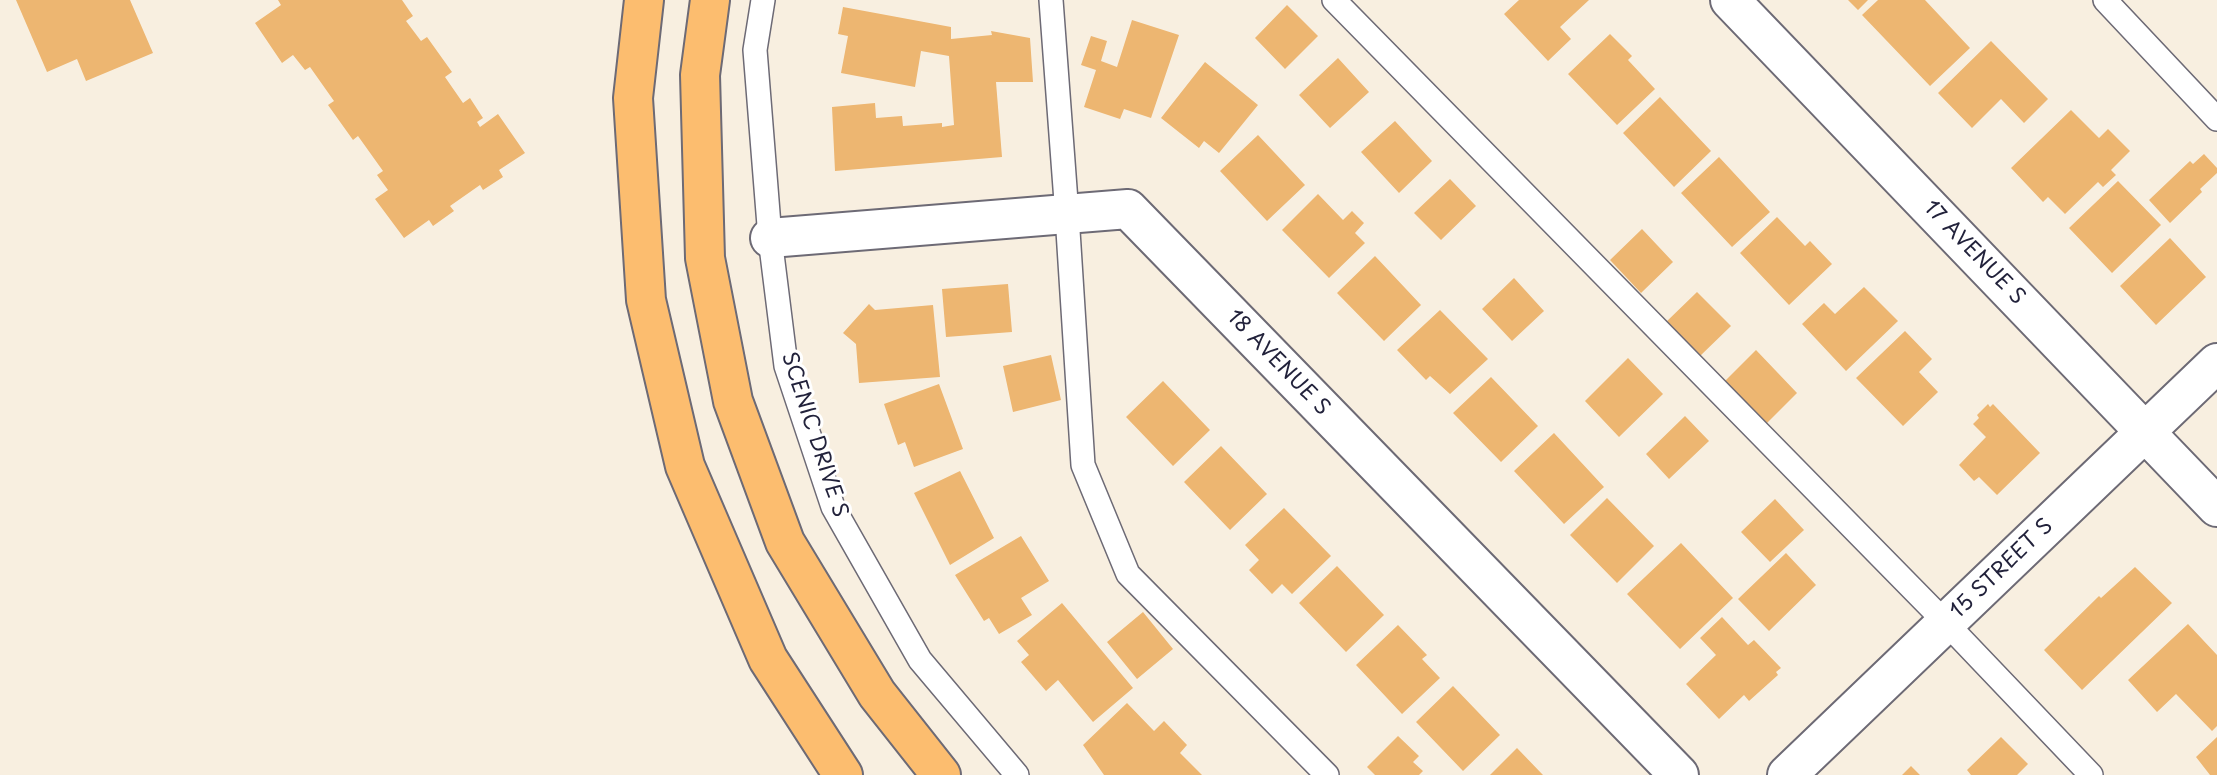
<!DOCTYPE html>
<style>
body{margin:0}
canvas{display:block;background:#f8efe0}
</style>
<canvas width="2217" height="775"></canvas>
<script>
const g = document.querySelector('canvas').getContext('2d');
g.lineJoin = 'round';
function fill(path, color) { g.fillStyle = color; g.fill(path, 'evenodd'); }
function stroke(path, color, width, dash) { g.strokeStyle = color; g.lineWidth = width; g.lineCap = dash ? 'butt' : 'round'; g.setLineDash(dash || []); g.stroke(path); }
function label(font, color, halo, rows, align = 'center') {
  g.font = font + ' "Playpen Sans",sans-serif'; g.lineWidth = 6; g.setLineDash([]); g.textBaseline = 'middle'; g.strokeStyle = halo; g.fillStyle = color; for (const [text, x, y, turn = 0] of rows) {
    g.save(); g.translate(x, y); g.rotate((+turn || 0) * Math.PI / 180); g.textAlign = isNaN(turn) ? turn : align; if (halo) g.strokeText(text, 0, 0); g.fillText(text, 0, 0); g.restore();
  }
}
fill(new Path2D(`
 M16,0H130L153,53L86,81L77,59L47,72Z
 M278,0H402L413,16L406,21L421,41L427,37L452,72L445,77L463,103L470,98L483,118L477,122L480,127L498,114L525,153L499,170L503,177L483,190L480,185L450,206L454,211L433,226L429,220L404,238L375,199L388,190L377,175L383,171L358,136L353,140L328,105L334,101L310,67L305,70L293,55L282,63L255,23L281,5Z
 M1519,0H1589L1560,27L1571,39L1548,61L1504,14Z
 M1848,0H1868L1858,10Z
 M1878,0H1925L1970,48L1930,86L1862,15Z
 M1287,5L1318,36L1285,69L1255,38Z
 M843,7L951,27V39L992,35L991,31L1030,38L1033,82H996L1002,157L835,171L832,107L875,103L876,118L902,116L903,126L942,123V127L954,125L949,56L921,51L915,87L841,73L848,36L838,34Z
 M1132,20L1179,35L1151,118L1124,109L1120,119L1084,107L1096,70L1081,65L1091,36L1107,41L1101,61L1117,67Z
 M1610,34L1632,56L1628,60L1655,89L1617,125L1568,74Z
 M1991,41L2048,99L2024,123L2001,99L1972,128L1938,93Z
 M1338,58L1369,92L1330,128L1299,95Z
 M1205,62L1258,105L1219,153L1204,141L1199,148L1161,118Z
 M1660,97L1711,151L1674,187L1623,133Z
 M2071,110L2099,138L2108,129L2130,151L2111,170L2116,175L2103,187L2098,182L2065,214L2048,197L2043,202L2011,168Z
 M1395,121L1432,161L1399,193L1361,152Z
 M1258,135L1305,185L1267,221L1220,171Z
 M2204,154L2217,168V173L2200,189L2202,192L2170,223L2149,200L2190,161L2193,164Z
 M1719,157L1770,212L1732,247L1681,193Z
 M1450,179L1476,206L1441,240L1414,213Z
 M2118,181L2161,225L2112,273L2069,228Z
 M1318,194L1343,220L1352,211L1364,223L1355,233L1365,243L1329,278L1282,230Z
 M1777,217L1805,246L1810,241L1832,264L1789,305L1740,253Z
 M1642,229L1673,262L1641,293L1610,260Z
 M2170,238L2206,277L2156,325L2120,286Z
 M1375,256L1421,305L1384,341L1337,293Z
 M1514,278L1544,311L1512,341L1482,309Z
 M1008,284L1012,332L946,337L942,289Z
 M1864,287L1898,321L1846,371L1802,324L1824,303L1835,314Z
 M1697,292L1731,326L1698,358L1664,324Z
 M869,304L875,310L933,305L940,377L859,383L856,344L843,333Z
 M1440,310L1488,359L1450,394L1430,376L1426,380L1397,350Z
 M1905,331L1932,359L1919,372L1938,392L1903,426L1856,378Z
 M1756,350L1797,393L1764,426L1723,383Z
 M1051,355L1061,400L1013,412L1003,366Z
 M1628,358L1663,394L1619,437L1585,401Z
 M1491,377L1538,426L1501,462L1453,413Z
 M1163,381L1210,430L1173,466L1126,417Z
 M939,384L963,449L914,467L905,442L898,445L884,404Z
 M1988,404L1990,407L1993,404L2040,453L1997,495L1979,477L1974,481L1959,465L1986,437L1973,424L1979,418L1977,415Z
 M1685,416L1709,441L1669,479L1646,454Z
 M1554,433L1604,487L1564,524L1514,471Z
 M1221,446L1267,494L1230,530L1184,482Z
 M960,471L994,538L950,565L914,493Z
 M1607,498L1654,546L1617,583L1570,535Z
 M1775,499L1804,530L1770,562L1741,532Z
 M1284,508L1331,556L1292,594L1282,584L1272,594L1249,570L1259,560L1245,545Z
 M1021,536L1049,581L1021,598L1032,615L999,634L989,618L984,621L955,575Z
 M1681,543L1733,598L1680,649L1627,594Z
 M1786,553L1816,585L1769,631L1738,599Z
 M1337,566L1384,615L1346,652L1299,603Z
 M2135,567L2172,603L2082,690L2044,650L2099,596L2101,598Z
 M1062,603L1133,688L1093,722L1058,680L1046,691L1021,662L1029,655L1017,641Z
 M1143,612L1173,649L1137,679L1107,642Z
 M1722,617L1748,645L1754,640L1781,668L1776,672L1778,675L1749,701L1744,695L1719,719L1686,684L1716,655L1700,638Z
 M2188,624L2217,655V726L2212,731L2176,694L2157,712L2128,680Z
 M1398,625L1427,655L1422,659L1440,678L1402,714L1356,665Z
 M1453,686L1500,735L1463,771L1416,722Z
 M1127,703L1154,731L1164,721L1187,745L1180,753L1202,775H1104L1083,745Z
 M1398,736L1419,756L1413,762L1423,771L1419,775H1375L1367,767Z
 M2001,737L2028,764L2017,775H1971L1967,770Z
 M2217,737V775H2210L2196,757Z
 M1517,748L1543,775H1490Z
 M1911,766L1920,775H1902Z`), '#edb671');
const service = new Path2D(`
 M763,0L755,50L770,238L786,366L833,507L920,660L1017,775
 M1051,0L1067,215L1083,465L1128,574L1327,775
 M1334,0L1946,623L2091,775
 M2105,0L2217,119`);
const minor = new Path2D(`
 M1730,0L2217,507
 M770,238L1128,209L1679,775
 M1787,775L2217,363`);
const primary = new Path2D(`
 M644,0L633,98L646,300L685,466L768,659L843,775
 M710,0L700,75L705,258L733,401L785,542L877,694L941,775`);
stroke(service, '#6d6a75', 26);
stroke(minor, '#6d6a75', 42);
stroke(primary, '#6d6a75', 42);
stroke(service, '#fff', 23);
stroke(minor, '#fff', 38);
stroke(primary, '#fcbd6f', 38);
label('21px', '#22223b', '#fff', [
 ["17 AVENUE S",1974,253,46],
 ["18 AVENUE S",1278,363,46],
 ["SCENIC DRIVE S",814,435,72],
 ["15 STREET S",2002,569,-44]
]);
</script>
